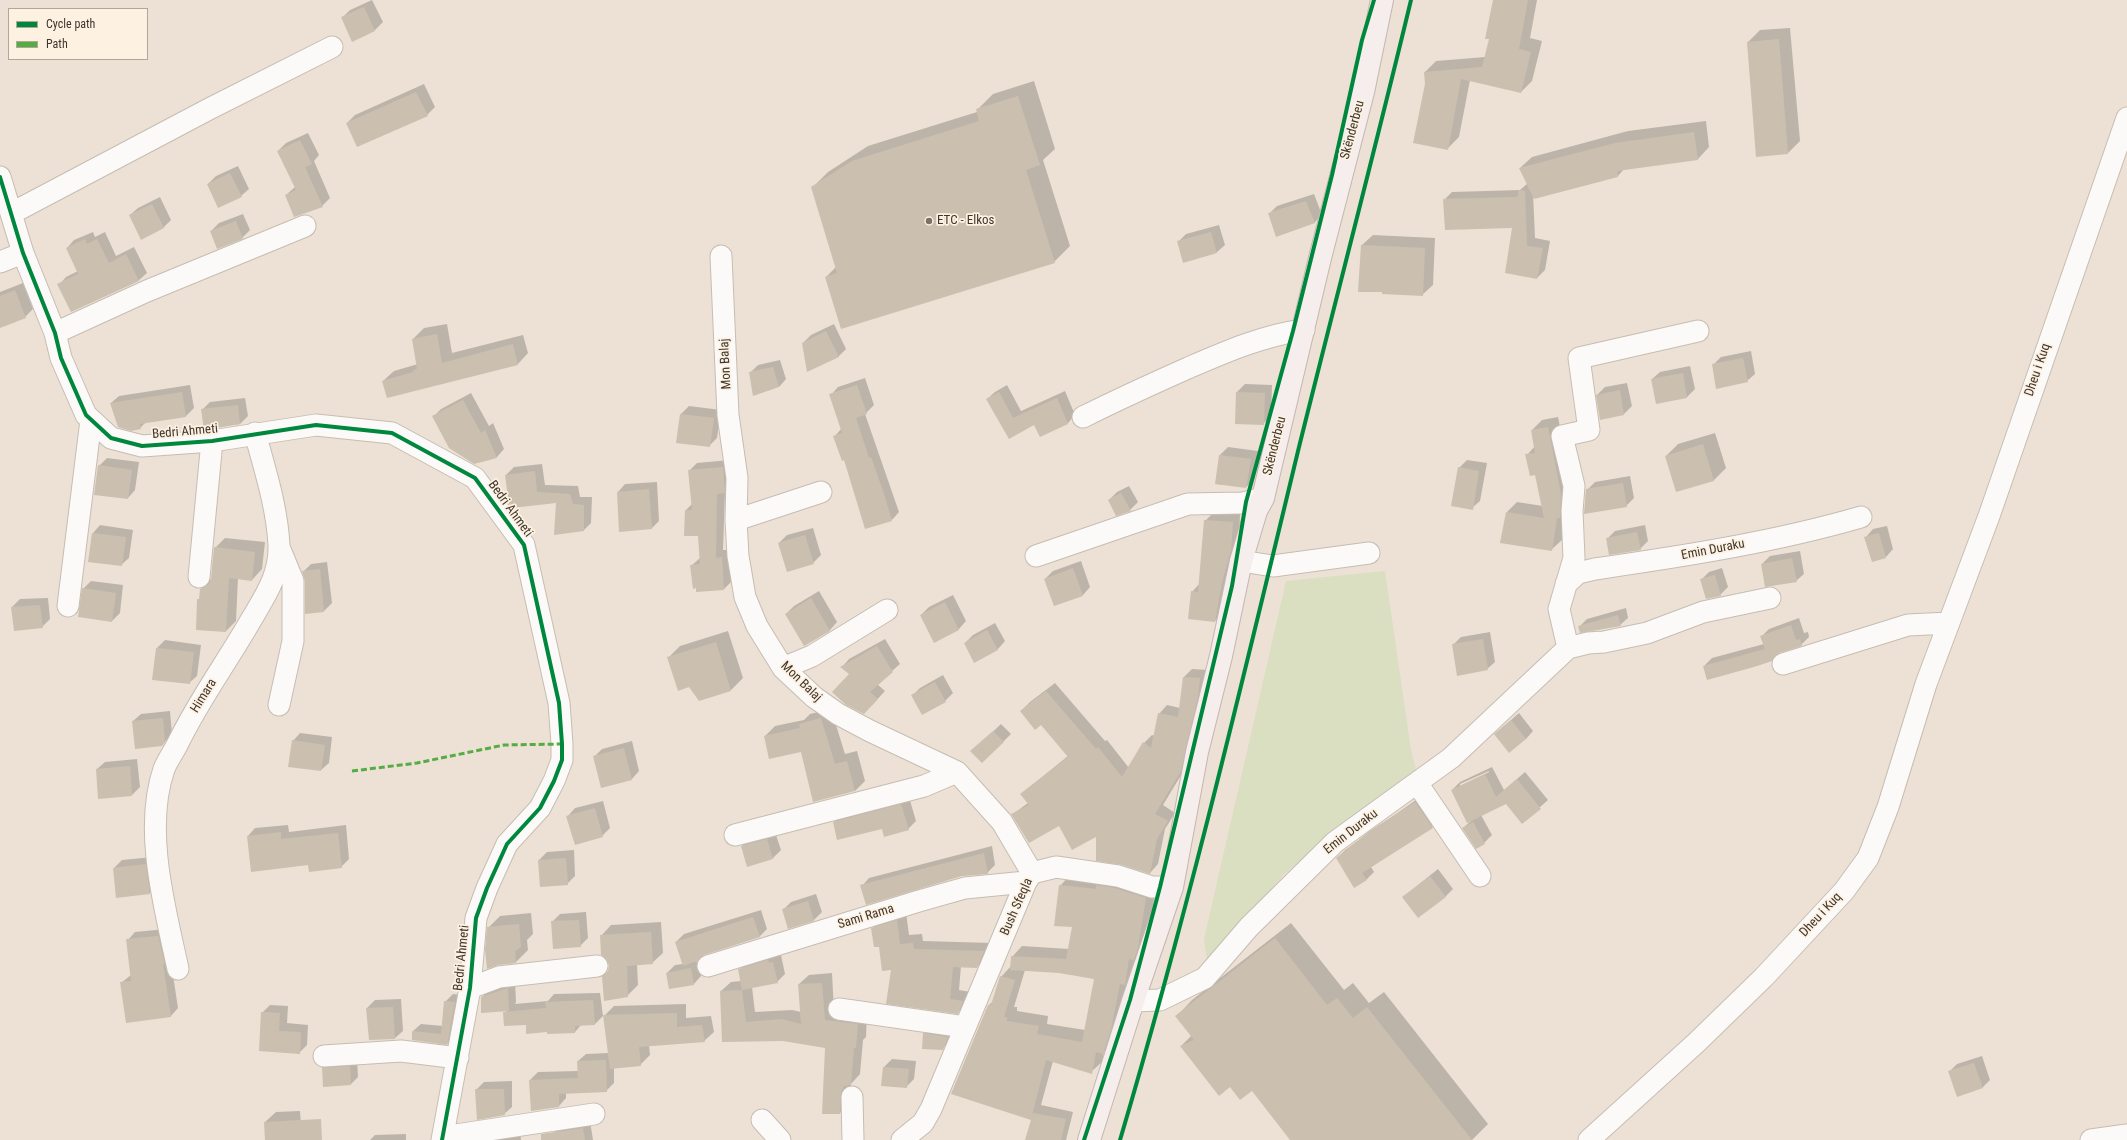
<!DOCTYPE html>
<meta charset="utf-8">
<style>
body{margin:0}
#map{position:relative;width:2127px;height:1140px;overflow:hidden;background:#ece1d4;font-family:"Roboto Condensed",sans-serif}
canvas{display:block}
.legend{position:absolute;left:8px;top:8px;width:140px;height:52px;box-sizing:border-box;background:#fdf1e2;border:1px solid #b1a69a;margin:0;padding:5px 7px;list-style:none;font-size:12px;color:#3e362d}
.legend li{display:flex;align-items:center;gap:8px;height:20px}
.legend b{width:20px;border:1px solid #b1a69a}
</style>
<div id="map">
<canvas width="2127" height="1140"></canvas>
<ul class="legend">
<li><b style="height:5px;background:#00873e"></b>Cycle path</li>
<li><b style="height:5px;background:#55ac44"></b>Path</li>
</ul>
</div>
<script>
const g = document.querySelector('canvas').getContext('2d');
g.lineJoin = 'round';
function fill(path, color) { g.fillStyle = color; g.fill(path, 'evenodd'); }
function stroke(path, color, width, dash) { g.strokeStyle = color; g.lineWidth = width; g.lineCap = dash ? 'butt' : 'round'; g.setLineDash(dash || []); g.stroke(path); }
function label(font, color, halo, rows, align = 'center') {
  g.font = font + ' "Roboto Condensed",sans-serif'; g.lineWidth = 3.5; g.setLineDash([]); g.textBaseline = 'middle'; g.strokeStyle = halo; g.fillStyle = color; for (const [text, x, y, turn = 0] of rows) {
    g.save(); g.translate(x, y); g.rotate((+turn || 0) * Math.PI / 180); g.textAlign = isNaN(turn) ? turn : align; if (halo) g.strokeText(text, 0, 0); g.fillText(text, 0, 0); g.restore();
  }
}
fill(new Path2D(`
 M1385,571L1411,750L1417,774L1367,807L1284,874L1243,923L1207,961L1204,939L1286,581Z`), '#dadfc1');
fill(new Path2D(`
 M372,0L383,22L375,30L353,40L342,18L350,10Z
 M1494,0H1537L1530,38L1542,41L1532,81L1521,92L1470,80L1459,137L1447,149L1426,84L1425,72L1436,61L1485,57L1490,39Z
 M1790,28L1800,141L1788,153L1748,42L1760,30Z
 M1034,81L1055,149L1043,160L1070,246L1054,262L826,277L836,267L812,188L828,172L868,146L977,112V110L993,94Z
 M424,84L435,107L427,115L347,123L355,115Z
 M1706,121L1709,147L1698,159L1624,169L1618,176L1533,193L1535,238L1550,241L1545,270L1537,278L1513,227L1444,200L1452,192L1520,190L1528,183L1520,168L1532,157L1628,131Z
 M308,133L319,155L314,161L330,198L322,206L286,195L295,187L278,151L286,143Z
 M238,166L249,189L241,196L208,184L216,176Z
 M1314,194L1322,215L1314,223L1269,214L1277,206Z
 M160,197L171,220L163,228L130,215L138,208Z
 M243,214L250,230L242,238L211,231L219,223Z
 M1219,225L1225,245L1217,252L1178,242L1186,234Z
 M93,232L95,237L105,232L116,256L134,247L147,273L139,280L72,311L59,285L66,277L78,271L67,248L74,240Z
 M1373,235L1435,238L1433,285L1422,295L1362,245Z
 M23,283L33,309L25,317L0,327V292Z
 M447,324L452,353L523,335L528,353L518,364L383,381L394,371L418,364L413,339L424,328Z
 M834,324L846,349L838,357L803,343L811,335Z
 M1751,351L1755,374L1747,381L1713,365L1721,357Z
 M780,360L786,379L779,387L750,373L758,365Z
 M1690,366L1695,389L1687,397L1657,402L1652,379L1660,372Z
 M865,378L874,405L865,414L899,512L892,520L845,459L835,436L842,428L831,395L838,387Z
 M1627,383L1632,406L1624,414L1597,395L1605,387Z
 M1245,384L1272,385L1271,416L1263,424L1237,392Z
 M190,385L194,408L186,416L146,422L140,428L111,403L119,396Z
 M1007,385L1021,411L1065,391L1075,415L1068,423L1040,436L1035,423L1009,437L987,399L995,392Z
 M471,393L489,426L493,423L504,449L497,457L474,463L450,448L433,417L441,409Z
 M245,398L248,416L240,424L205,428L202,410L210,402Z
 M689,406L721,410L717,438L709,446L677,442L681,414Z
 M1558,417L1571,483L1562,540L1551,550L1507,512L1517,502L1543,506L1536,474L1527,455L1535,446L1532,430L1542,420Z
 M1715,433L1726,468L1714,480L1677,491L1666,456L1678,444Z
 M1228,447L1258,451L1254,480L1246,487L1216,484L1220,455Z
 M107,458L139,462L135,490L128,498L99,466Z
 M730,460L732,484L725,492L723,550H729L732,581L724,589L691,566L700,558L699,535L686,510L692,504L689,471L697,463Z
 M1467,460L1487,463L1480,501L1472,508L1459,468Z
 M542,464L545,485L578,486L580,497H592L591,523L583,531L557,502L512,507L506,475L514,467Z
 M1630,476L1634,498L1626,506L1587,490L1595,482Z
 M657,482L659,521L652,528L618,492L625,484Z
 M1129,486L1138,502L1130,510L1109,500L1117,492Z
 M1213,513L1240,514L1239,541L1223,613L1215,621L1192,592L1200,583L1205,521Z
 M100,525L133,530L129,558L121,565L93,533Z
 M1645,525L1648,541L1640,549L1607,539L1615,531Z
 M1887,526L1893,549L1886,557L1866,537L1873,529Z
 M813,528L821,555L813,563L779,543L787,535Z
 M225,538L265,542L262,569L252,580L238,578L236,621L226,631L200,598L201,589L212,578L215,548Z
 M1800,551L1804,574L1796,581L1762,564L1770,556Z
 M1081,561L1090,587L1083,595L1045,579L1053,571Z
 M327,562L332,603L324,611L306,613V581L303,572L311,564Z
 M1722,568L1728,587L1720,595L1701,580L1709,572Z
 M91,581L123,585L120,613L112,621L83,589Z
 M819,591L837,622L830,630L805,645L786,614L794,606Z
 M953,595L966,621L959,629L935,641L921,615L929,607Z
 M48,598L50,619L42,627L12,607L20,599Z
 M1626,608L1628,618L1620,625L1579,627L1587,619Z
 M1799,618L1804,633L1808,632L1809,637L1801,645L1704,666L1712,658L1764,644L1761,637L1769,629Z
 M995,623L1005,641L998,649L974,661L965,643L973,635Z
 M728,631L743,678L731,690L699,700L668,658L680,646Z
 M1490,632L1495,662L1487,669L1453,645L1461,637Z
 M885,639L900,664L877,684L885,691L872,705L851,673L842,667L849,659Z
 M165,640L201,645L197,676L189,683L157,648Z
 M1192,669L1208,670L1189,762L1163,805L1175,813L1165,829L1158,864L1150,873L1097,835L1013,814L1028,803L1021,794L1068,756L1042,724L1021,711L1030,702L1055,683L1105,741L1107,740L1129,768L1144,743L1152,735L1155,736L1159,714L1167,705L1180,708L1184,677Z
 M943,675L953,693L945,701L913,695L920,688Z
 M831,709L845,754L857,751L865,781L855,791L801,750L765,736L775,726L804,720L810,714Z
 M170,711L172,734L162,745L133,721L141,714Z
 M1519,713L1533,731L1526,739L1495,734Z
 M1001,724L1011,734L1003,742L980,744Z
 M300,733L332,737L329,763L321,770L293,741Z
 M632,741L639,771L632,779L594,757L602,749Z
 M137,759L140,787L132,795L97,769L105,762Z
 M1492,767L1504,790L1525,772L1548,800L1522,823L1506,803L1481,815L1492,835L1484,843L1463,828L1472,820L1452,790L1460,782ZM1489,771V772L1460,786V784Z
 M1423,795L1440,819L1432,827L1371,867L1374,872L1366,880L1338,858L1345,850Z
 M909,797L916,821L908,829L834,822L842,815Z
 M603,801L610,828L602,836L568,816L575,808Z
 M288,825L289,832L346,825L349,859L341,867L308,863L248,836L255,828Z
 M775,832L781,850L773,858L748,865L742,846L749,838Z
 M992,846L995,865L987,873L862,886L869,878Z
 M574,850L575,876L567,884L539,860L547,852Z
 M153,857L157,885L150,893L114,868L122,860Z
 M1438,869L1453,889L1445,897H1403Z
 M1070,875L1156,887L1148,936L1135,973L1128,980L1121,1018L1113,1042L1104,1052L1102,1062L1091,1072L1053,1061L1041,1105L1073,1112L1066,1140H1027L1033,1115L1030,1118L989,1005L994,1000L1001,977L1011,966L1012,957L1022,946L1069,949L1073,927L1060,886ZM1025,970L1059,972L1095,979L1085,1030L1047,1024L1048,1016L1017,1011V1007H1014Z
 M816,894L822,912L814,920L788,928L783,910L791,902Z
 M761,910L767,929L760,936L704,954L696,962L699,961L701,976L694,984L667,973L675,965L683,964L676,942L684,934Z
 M586,912L588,938L580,946L552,922L560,914Z
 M906,912L909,935L922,934L923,941L992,943L986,957L977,967L961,966L959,990L971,992L967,1004L957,1013L892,969L872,929L881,920Z
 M531,913L533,934L527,940L528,950L516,962L488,928L500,916Z
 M661,922L663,953L652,963L637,964L638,985L627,996L609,971L610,965L601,936L611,925Z
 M1291,923L1344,990L1353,983L1369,1003L1384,992L1488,1124L1472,1140H1291L1252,1090L1230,1086L1181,1046L1192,1035L1177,1016L1192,1000Z
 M166,929L178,1008L171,1016L121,983L131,975L128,940L135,932Z
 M776,953L777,956L781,955L785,974L777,982L752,987L755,1012L792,1010L801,1012L799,984L809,975L832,973L834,1011L867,1014L866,1037L863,1040L860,1074L851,1084L850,1103L840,1113L827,1047L783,1040L723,1041L721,991L731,982L741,981L739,970L747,962Z
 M515,981L516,1002L515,1004L548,1001L554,994L600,993L603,1016L595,1024H582L575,1032L548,1030L527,1024L482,997L490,989Z
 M453,994L462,995L455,1036L447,1044L413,1031L421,1024L443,1026L445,1002Z
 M401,999L403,1031L395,1038L370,1039L367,1008L375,1000Z
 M686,1004V1018L711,1016L714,1032L704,1041L649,1045L650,1055L640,1065L614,1068V1083L606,1091L566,1093V1098L559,1106L532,1110L530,1080L538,1072L578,1071V1061L586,1054L609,1053L604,1016L614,1006Z
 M270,1005L288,1006L287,1023L308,1025L307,1045L299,1053L260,1050L262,1013Z
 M932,1026L955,1029L950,1041L942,1049L924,1034Z
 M1982,1056L1990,1080L1982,1088L1949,1072L1957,1064Z
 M357,1059L358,1077L351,1084L323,1068L331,1060Z
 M892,1059L916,1061L914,1079L906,1087L882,1085L884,1067Z
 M512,1081V1107L504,1114L476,1090L484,1082Z
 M300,1111L302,1140H266L265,1122L276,1112Z
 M590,1121L593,1140H555L554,1133L562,1125Z
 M520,1131L521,1140H486Z
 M406,1134V1140H370L375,1135Z`), '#0003');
fill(new Path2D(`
 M1493,0H1528L1519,49L1531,52L1521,93L1461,79L1448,150L1413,143L1425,84L1424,72L1482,67L1489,39H1485Z
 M364,7L375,31L352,42L341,17Z
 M1779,39L1788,154L1756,157L1747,42Z
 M416,92L428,116L357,147L346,123Z
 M1018,96L1040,165L1026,170L1055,263L841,329L825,277L837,273L811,187L852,161L979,121L976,109Z
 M1694,132L1698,160L1617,171L1618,177L1534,199L1519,168L1615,143Z
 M300,140L312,164L305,167L323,207L294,217L285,195L296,190L277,151Z
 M230,173L242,197L218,208L207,184Z
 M1519,190L1525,191L1527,246L1543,248L1537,279L1505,273L1512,228L1445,230L1443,199L1517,197Z
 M1306,201L1315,223L1276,237L1268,213Z
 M152,204L164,228L141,240L129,215Z
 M236,221L243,239L217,249L210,231Z
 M1211,232L1217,253L1183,263L1177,241Z
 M85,239L87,244L97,239L109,263L126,254L139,281L71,312L57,284L78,274L66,248Z
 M1361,245L1425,248L1423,296L1382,294V292H1358Z
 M15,290L26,318L0,328V296Z
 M826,331L839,357L807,372L802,343Z
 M437,334L442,363L513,344L518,365L387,398L382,381L413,372V370L417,369L412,339Z
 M1743,358L1748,382L1716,389L1712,364Z
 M773,367L779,387L753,396L749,372Z
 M1683,373L1687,398L1656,404L1651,379Z
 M857,385L867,414L856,418L869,458L871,457L883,491L892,521L865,529L844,460L842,461L833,436L842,433L829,394Z
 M1620,390L1624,415L1600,420L1596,395Z
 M182,392L186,417L140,424L141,429L131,431L118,427L110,403Z
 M999,392L1013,418L1057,398L1068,424L1040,437L1034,425L1009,439L986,399Z
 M1236,392L1265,393L1264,425L1235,424Z
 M463,400L481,433L485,430L497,458L474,464L449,448L432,416Z
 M238,405L240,424L204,430L201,409Z
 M680,414L714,418L710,447L676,443Z
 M1548,427L1561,494L1560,518H1557L1552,551L1500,543L1506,512L1544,518L1535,475L1530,476L1525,454L1535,453L1531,430Z
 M1703,444L1714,481L1676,492L1665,456Z
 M1219,455L1251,459L1246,488L1215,484Z
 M98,465L132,470L128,499L94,495Z
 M723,467L725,493L717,494L716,558L722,557L724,590L696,592V588L693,589L690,565L700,564L698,536H684L685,510H692L688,470Z
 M1458,467L1479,471L1473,510L1451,506Z
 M535,471L537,492L570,494L573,504L584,505V531L554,535L556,503L512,508L509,504L505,475Z
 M1623,483L1627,507L1584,514L1586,489Z
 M649,489L652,529L619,532L617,492Z
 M1121,493L1131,511L1116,516L1108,500Z
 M1204,520L1233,522L1231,550L1222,582L1215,622L1188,619L1191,591L1198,592Z
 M1637,532L1641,550L1609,555L1606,538Z
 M92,533L126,537L122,566L88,562Z
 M1879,533L1886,558L1872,562L1864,537Z
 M805,535L814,564L787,572L778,543Z
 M214,547L255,552L252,581L229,578L226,632L196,630L197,599H199L200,589L209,584L211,579Z
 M1792,558L1797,582L1765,587L1761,564Z
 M1073,568L1083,596L1054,606L1044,579Z
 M320,569L324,612L305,614V581L302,571Z
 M1715,575L1721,596L1706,599L1700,579Z
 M82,588L116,593L112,622L78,617Z
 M811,598L830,631L804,646L785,614Z
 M945,602L959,630L934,643L920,615Z
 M40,605L43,628L14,631L11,607Z
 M1618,615L1621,626L1580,633L1578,626Z
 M1791,625L1796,640L1800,639L1802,646L1779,653L1772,661L1754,667L1707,680L1703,666L1765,649L1760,636Z
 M987,630L998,650L974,663L964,643Z
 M1483,639L1488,670L1457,676L1452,644Z
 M716,642L731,691L699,701L689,687L678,691L667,657Z
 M877,646L893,672L870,692L878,699L864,714L846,705L832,692L849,674L840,667Z
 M156,648L194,652L190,684L152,680Z
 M1183,677L1200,678L1198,697L1181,771L1155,814L1168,821L1157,839L1150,874L1122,865L1096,861V837L1072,850L1059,826L1029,843L1011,814L1029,805L1020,794L1068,757L1041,725L1035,730L1020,711L1046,691L1096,749L1098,747L1122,777L1143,742L1151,748L1158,713L1178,717Z
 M935,682L946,702L922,715L911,695Z
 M163,718L165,742L162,746L135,749L132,721Z
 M821,718L835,764L847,761L855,791L813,802L801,752L769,759L764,736L800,728L799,724Z
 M1511,720L1526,739L1509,753L1494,734Z
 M993,731L1004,742L982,763L970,751Z
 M292,740L325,745L321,771L288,767Z
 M624,748L632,780L601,788L593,756Z
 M130,766L132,796L98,799L96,769Z
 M1485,774L1496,797L1517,779L1541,809L1522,824L1506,804L1467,823L1451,790Z
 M1415,802L1433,828L1362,873L1367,880L1354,888L1336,858L1371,830Z
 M901,804L909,830L884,837L882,829L837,840L833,822Z
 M595,808L603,837L575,845L566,816Z
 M1473,822L1485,844L1476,849L1462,828Z
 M281,832V839L338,833L342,868L309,872L308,865L251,872L247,836Z
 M767,839L773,859L747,867L741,846Z
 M984,853L988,874L962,876L866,905L860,885Z
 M566,858L568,885L540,887L538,860Z
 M146,864L150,894L116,898L113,868Z
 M1430,876L1446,897L1418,918L1402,897Z
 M1059,885L1096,889V885L1115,888L1146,898L1138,947L1134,960L1129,959L1125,985L1120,984L1111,1029L1103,1054L1096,1052L1092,1074L1046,1060L1031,1120L951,1094L988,1005H991L1000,976L1015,980L1004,1017H1007V1021L1039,1026L1037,1034L1082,1042L1094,979L1059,973L1010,970L1011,956L1066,959L1072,927L1054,926Z
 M808,901L814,921L788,929L782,909Z
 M753,917L760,937L704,955L697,961L683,966L675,942Z
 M579,920L581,947L553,949L551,921Z
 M897,920L900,944L913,943L914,949L984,951L977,968L953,967L950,999L963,1001L958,1014L886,1004L891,970L882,971L879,947H874L871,928Z
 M519,924L521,947L515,951L516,963L498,965L487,969L485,950L487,927Z
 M651,932L653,964L627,966L628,997L604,1001L602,976L608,971L609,965L606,959L601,955L600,935Z
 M158,936L165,964H163L171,1017L126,1023L120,982L131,981L126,939Z
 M1275,938L1327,1005L1337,998L1353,1018L1367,1007L1472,1140H1290L1252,1091L1240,1100L1230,1087L1219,1096L1180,1046L1194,1040L1175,1016Z
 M768,960L769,963L773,962L778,983L742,990L738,969Z
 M691,968L694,985L669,989L666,973Z
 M822,983L825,1020L858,1024L856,1048H854L851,1085L844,1086L841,1092L840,1114H822L825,1048L783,1041L722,1042L720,991L742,990L746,1022L782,1019L801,1024L798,984Z
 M508,988L509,1011L481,1013V997Z
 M593,1000L595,1025L575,1026V1033L547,1034V1032L526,1034V1025L504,1026L503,1012L546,1008L545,1002Z
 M444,1001L455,1002L447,1045L412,1040V1031L441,1034Z
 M393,1007L395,1039L369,1040L366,1008Z
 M261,1012L280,1013L279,1031L301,1032L300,1054L259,1051Z
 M677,1013V1027L702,1025L705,1042L639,1047L641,1066L610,1069L603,1015Z
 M923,1033L948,1037L943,1050L922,1049Z
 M606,1060L607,1092L559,1094V1107L531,1111L529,1080L578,1078L577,1061Z
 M1974,1063L1983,1088L1957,1097L1948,1071Z
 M350,1066L351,1085L323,1087L322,1067Z
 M883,1067L909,1069L907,1088L881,1086Z
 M475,1089H504L505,1115L477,1120Z
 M1033,1113L1066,1119L1061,1140H1025Z
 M321,1119L322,1140H265L264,1122Z
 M583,1128L585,1140H541V1134Z`), '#cbbfaf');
const minor = new Path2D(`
 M0,177L23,253L55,333L61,358L86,415L111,438L142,446L212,441L316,425L392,433L475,478L524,545L559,703L562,744V760L554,781L540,808L507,844L487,888L476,918L470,988L442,1140
 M12,213L209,109L332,47
 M721,256L728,415L737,478L736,520L738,556L745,597L757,626L783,668L814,697L838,714L870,731L957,772L1002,822L1032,873
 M0,262L23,253
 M55,333L147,291L305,226
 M1083,417C1117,400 1152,384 1188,368C1225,352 1264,335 1304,330
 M736,520L821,492
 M279,547L293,581V641L279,705
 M1036,556L1188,504L1243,503L1263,498
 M1241,561L1273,566L1369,553
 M199,577L212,441
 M1566,584L1578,573L1595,569C1684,556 1775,542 1861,517
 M68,606L91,420
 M1568,648L1559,609L1574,558L1572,511L1574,486L1562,436L1589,430L1579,358L1698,331
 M1783,664L1908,625L1949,623
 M783,668L812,656L887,610
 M1417,783L1480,876
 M735,835L924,786L957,772
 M708,966L919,901L965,888L1026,882
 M178,969C165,908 143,830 164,769C167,761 173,753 177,745C198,701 227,662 251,620C265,596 280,575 279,545C277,507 265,470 255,433
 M470,988L499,977L597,966
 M1133,1001L1160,1000L1205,978L1249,927L1335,842L1451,758L1568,648L1588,643L1604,642L1647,633L1703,612L1770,598
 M839,1009L965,1027
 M324,1056L401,1051L458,1058
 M852,1097L853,1140
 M762,1120L780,1140
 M443,1137L594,1114
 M902,1140L923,1123L931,1109L1026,882L1032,873L1056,867L1118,876L1152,887H1172
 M1589,1140L1696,1043L1764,977L1844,891L1868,858L1888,807L1926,684L1989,516L2127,118
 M2091,1140L2127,1135`);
const major = new Path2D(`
 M1089,1140L1133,1001L1172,887L1197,752L1221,656L1241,561L1256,511L1263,498L1320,258L1363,92L1382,0`);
stroke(minor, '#c6bdb2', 23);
stroke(major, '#c5b6b0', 24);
stroke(minor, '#fcfaf9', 21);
stroke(major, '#f5eeed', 22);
stroke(new Path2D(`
 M352,771L417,763L504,745L562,744`), '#55ac44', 3, [6, 3]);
stroke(new Path2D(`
 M0,177L23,253L55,333L61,358L86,415L111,438L142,446L212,441L316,425L392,433L475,478L524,545L559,703L562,744V760L554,781L540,808L507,844L487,888L476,918L470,988L442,1140
 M1084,1140L1130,1000L1160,887L1232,586L1246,502L1293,331L1332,175L1362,40L1374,0
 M1120,1140C1188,911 1243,679 1299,447C1336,298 1375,150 1411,0`), '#00873e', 4);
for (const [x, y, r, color] of [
 [929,221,4,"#7b7267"]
]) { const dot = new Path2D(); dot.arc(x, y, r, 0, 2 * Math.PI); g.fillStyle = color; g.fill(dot); stroke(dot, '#fdf1e2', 1.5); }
label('13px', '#3e362d', '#fdf1e2', [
 ["Skënderbeu",1353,130,-75],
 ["Mon Balaj",726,364,-93],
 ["Dheu i Kuq",2038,370,-71],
 ["Bedri Ahmeti",185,432,-5],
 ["Skënderbeu",1275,446,-76],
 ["Bedri Ahmeti",510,509,54],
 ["Emin Duraku",1713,550,-11],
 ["Mon Balaj",801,682,44],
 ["Himara",204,696,-58],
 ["Emin Duraku",1351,832,-38],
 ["Bush Sfeqla",1017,907,-66],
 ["Dheu i Kuq",1821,915,-47],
 ["Sami Rama",866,917,-17],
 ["Bedri Ahmeti",462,958,-84]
]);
label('13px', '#3e362d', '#fdf1e2', [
 ["ETC - Elkos",937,221]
], 'left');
</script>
